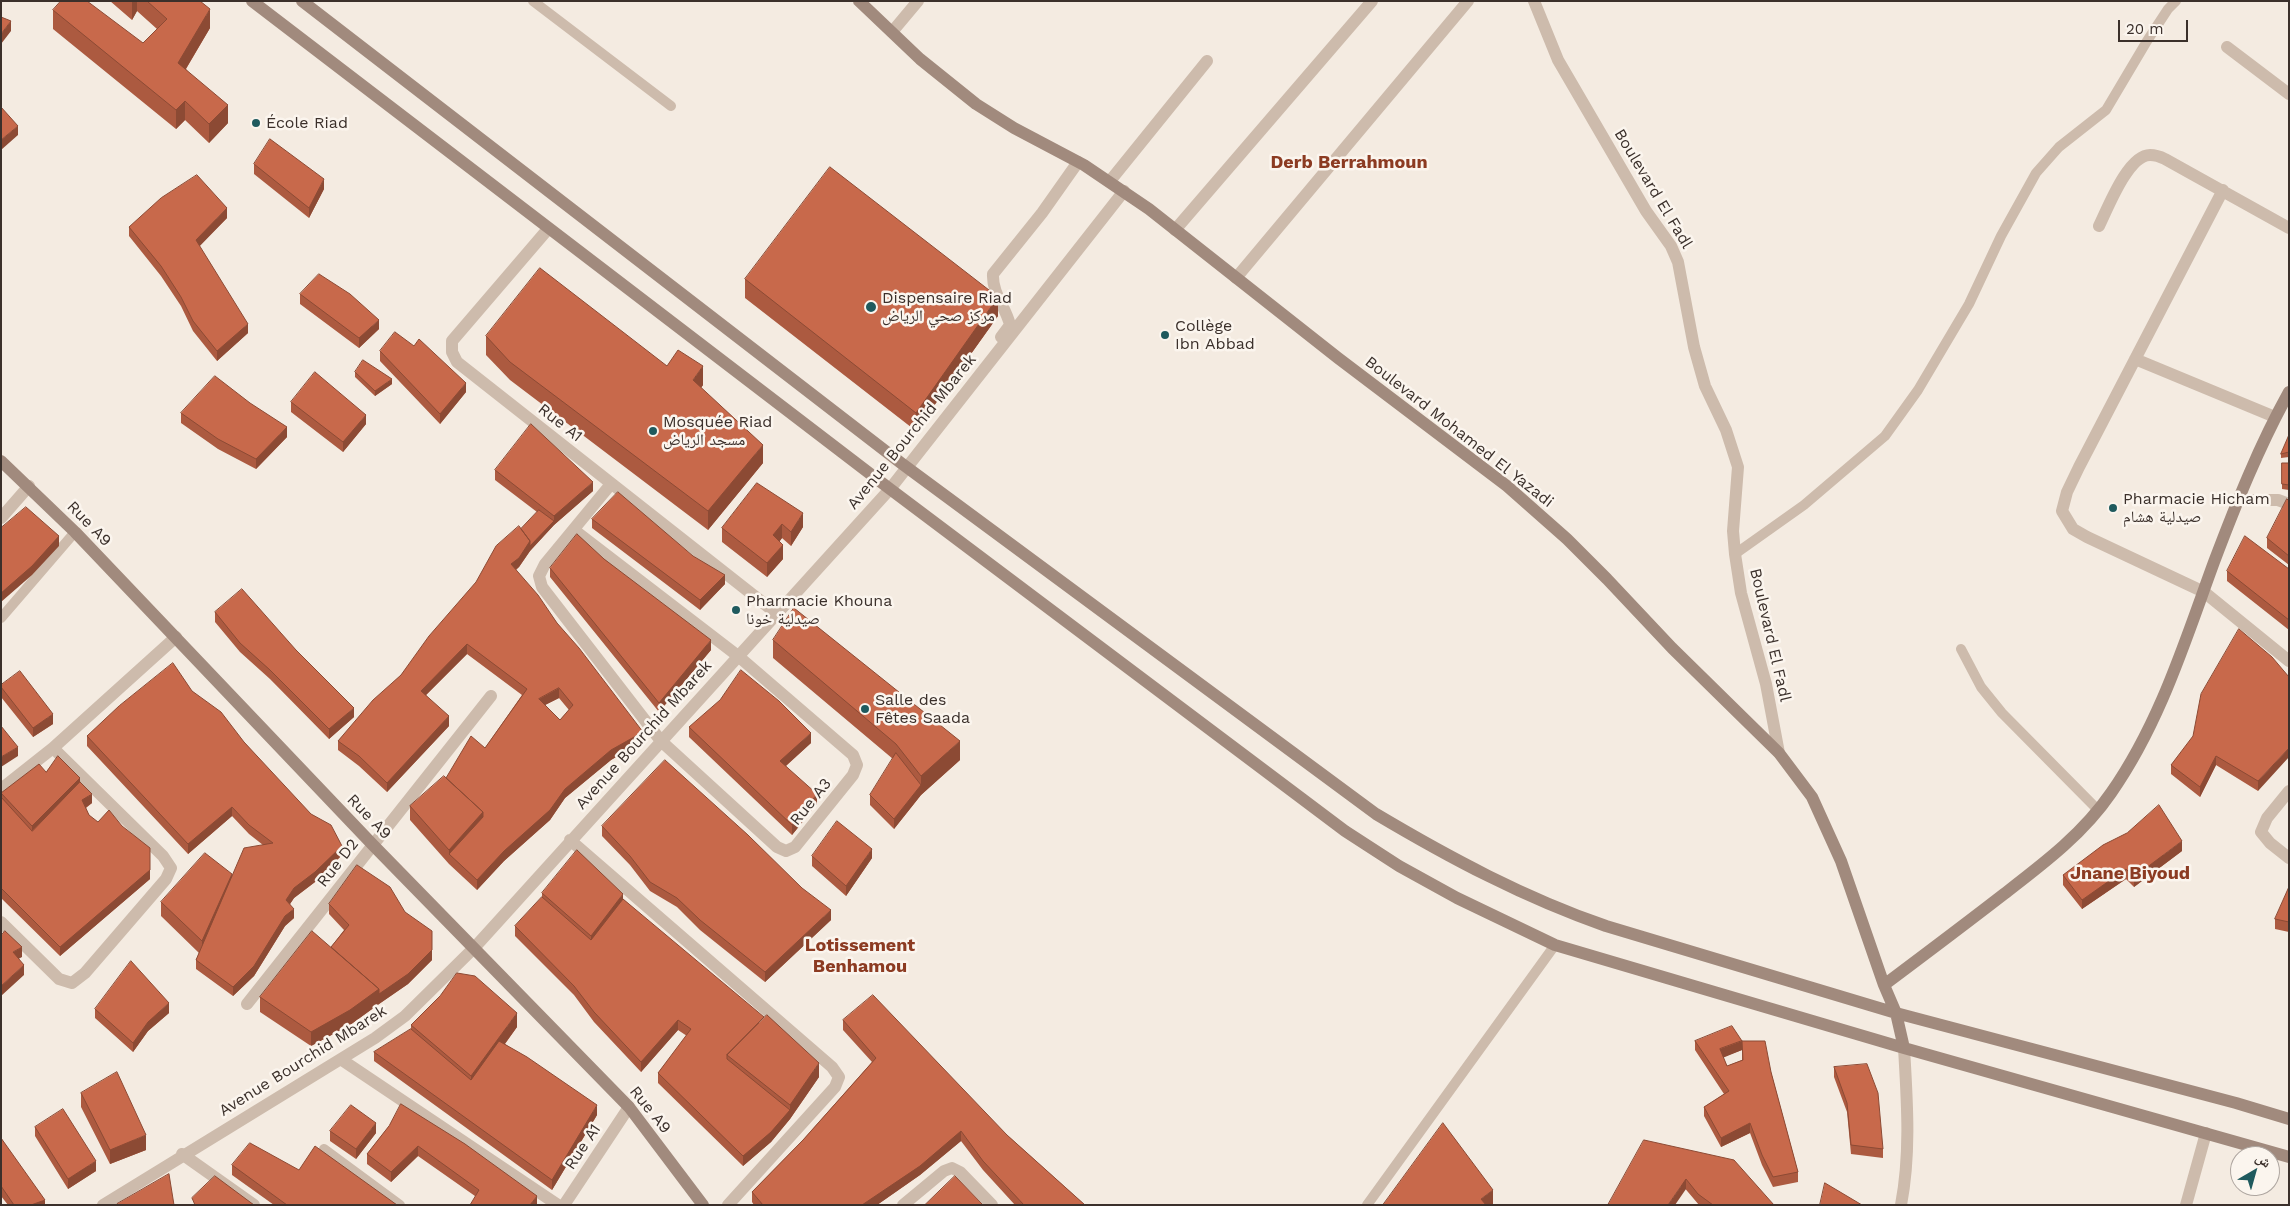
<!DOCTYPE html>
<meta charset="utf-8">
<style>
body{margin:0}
#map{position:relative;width:2290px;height:1206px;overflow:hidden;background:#f4ebe1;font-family:"Work Sans","Noto Naskh Arabic",sans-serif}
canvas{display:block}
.frame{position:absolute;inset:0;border:2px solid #3b302b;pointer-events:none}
.north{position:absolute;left:2230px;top:1146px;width:50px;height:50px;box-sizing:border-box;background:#fbf5ee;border:1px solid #aea6a0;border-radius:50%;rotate:38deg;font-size:14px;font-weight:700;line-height:20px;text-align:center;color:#3b302b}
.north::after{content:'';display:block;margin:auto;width:18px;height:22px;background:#1f5a5e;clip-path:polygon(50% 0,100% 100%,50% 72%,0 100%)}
.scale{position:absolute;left:2118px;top:20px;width:70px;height:22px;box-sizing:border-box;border:2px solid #3b302b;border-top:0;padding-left:6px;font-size:15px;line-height:18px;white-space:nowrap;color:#3b302b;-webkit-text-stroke:4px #fbf5ee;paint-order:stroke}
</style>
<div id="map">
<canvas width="2290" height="1206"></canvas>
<div class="frame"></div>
<div class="north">ش</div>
<div class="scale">20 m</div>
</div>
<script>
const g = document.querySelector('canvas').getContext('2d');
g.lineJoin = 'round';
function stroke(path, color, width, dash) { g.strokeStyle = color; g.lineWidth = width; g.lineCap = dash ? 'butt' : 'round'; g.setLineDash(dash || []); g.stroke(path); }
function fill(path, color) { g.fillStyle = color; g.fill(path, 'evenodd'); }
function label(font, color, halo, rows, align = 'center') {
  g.font = font + ' "Work Sans","Noto Naskh Arabic",sans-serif'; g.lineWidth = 5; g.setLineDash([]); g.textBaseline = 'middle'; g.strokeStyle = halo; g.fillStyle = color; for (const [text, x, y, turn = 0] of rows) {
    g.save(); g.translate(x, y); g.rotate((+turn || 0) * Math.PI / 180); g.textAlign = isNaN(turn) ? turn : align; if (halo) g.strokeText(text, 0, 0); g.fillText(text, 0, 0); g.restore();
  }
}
stroke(new Path2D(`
 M533,1L671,106
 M1735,554L1804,505L1885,436L1918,390L1969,304L2001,236L2036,173L2059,147L2106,110L2147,41L2168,9L2176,1
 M1,618L75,532
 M1961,649L1981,687L2002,713L2098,810
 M324,1149L400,1205
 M1367,1205L1555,945`), '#cdbbac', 10);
stroke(new Path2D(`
 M1534,1L1558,60L1646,211L1671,246L1678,262L1694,347L1705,386L1726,430L1738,467L1733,531L1735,554L1741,593L1766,684L1779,753
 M892,32L918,1
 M2227,47L2289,94
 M1110,181L1207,61
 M2223,190L2079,467L2067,492L2062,511L2073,529L2087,537L2204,592L2289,661
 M2099,226C2108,208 2128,155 2150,155C2155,155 2161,157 2165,159L2289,228
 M548,229L452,341V352L457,362L776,613
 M1175,230L1372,1
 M1236,278L1468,1
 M1001,337L1010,325C1006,307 992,294 993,274L1042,213L1078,162
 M2135,359L2275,417
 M2239,500H2278L2289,504
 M1,518L29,486
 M574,530L738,656L853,755L857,765L853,775L795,847L786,851L777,847L661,741L542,587L539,576L545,564L611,484
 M1,789L53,748L176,637
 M2289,791L2267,818L2261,832L2270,843L2289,858
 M570,840L832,1067L839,1077L835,1087L728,1205
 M1,922L59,979L72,983L85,973L166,879L171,868L163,856L53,748
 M247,1004L491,696
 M342,1060L558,1205
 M182,1154L254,1205
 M103,1205L375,1038L405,1016L475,947L890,489L1124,191
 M564,1205L629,1107
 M903,1205L944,1171L952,1168L960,1172L992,1205
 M1901,1205C1911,1153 1907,1100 1904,1048
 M2186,1205L2206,1133`), '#cdbbac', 12);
stroke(new Path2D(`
 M252,1L890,489L1345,831L1399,866L1457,898L1555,945L1904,1048L2289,1157
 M302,1L901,463L1376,814C1450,858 1525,898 1606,926L1896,1013L2236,1103L2289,1119
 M859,1L920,59L976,104L1014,128L1084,165L1149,209L1338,358L1507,486L1567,539L1607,579L1672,648L1779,753L1812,797L1841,861L1884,985L1896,1013L1904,1048
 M1,461L75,532L373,845L629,1107L703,1205
 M1884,985C1924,955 1964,925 2004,894C2043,864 2083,834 2111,793C2160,723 2185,641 2214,562C2236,504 2259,446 2289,392`), '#a18a7d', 12);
fill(new Path2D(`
 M110,1H200L210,28L186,69L228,123L209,143L185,120L176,129L53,29V10L143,43L157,29L137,11L132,20Z
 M254,164L324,189L309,218L254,174Z
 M227,218L199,246L248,333L217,361L193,331L181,306L161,276L129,236V227Z
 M745,279L998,316L916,431L745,298Z
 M300,294L379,329L359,348L300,304Z
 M486,336L667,366L703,385L701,388L763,463L708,530L510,380L486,355Z
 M380,351L466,392L440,424L380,361Z
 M355,372L392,384L375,396L355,377Z
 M291,402L366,424L343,452L291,412Z
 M181,413L287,437L256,469L218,449L181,423Z
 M2289,435V457L2281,458V454Z
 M2282,463H2289V490L2282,489Z
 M495,470L593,491L554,525L530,551L519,567L516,570L557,623L643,741L611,760L565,798L550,820L504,861L477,890L449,864L410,820V806L485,748L522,695L467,654L426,695L449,726L387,792L359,766L338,750V741L401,675L521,529L537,512L495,480ZM559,698L569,710L560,720L545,705Z
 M757,483L803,527L791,546L782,538L779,542L783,559L767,577L722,542V528Z
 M2289,501V565L2267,548V538Z
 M592,519L693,556L725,584L700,610L592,528Z
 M604,559L711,650L659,712L550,577V568Z
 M2289,569V630L2227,581V571Z
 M215,612L354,717L329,739L270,679L240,652L215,622Z
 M773,640L960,760L921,795L894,829L870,805V795L893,759L773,658Z
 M2272,657L2258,791L2216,765L2200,797L2171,774V765Z
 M1,685L53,724L33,737L1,697Z
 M192,691L244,742L342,855L315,882L294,898L290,904L294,918L285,926L254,976L233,996L196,969V960L199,953L161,916V902L232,876L263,845L249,834L232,816L188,854L87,746V736Z
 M689,727L811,743L786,766L817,804L792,835L689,737Z
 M46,772L80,782L92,803L86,808L89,815L150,879L60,956L1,898V793Z
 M602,826L831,920L765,982L700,930L677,907L650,891L630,865L602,836Z
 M2182,851L2134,887L2126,879L2082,909L2063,885V875Z
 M812,856L872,858L846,896L812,866Z
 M2289,887V932L2275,929V919Z
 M542,893L623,899L819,1077L790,1119L771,1142L743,1166L658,1083V1073L687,1036L678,1030L641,1072L594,1022L574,995L515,936V926L542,897Z
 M329,904L432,960L408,984L379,1004L350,1025L311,1046L260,1012V997L331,947L344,930L329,914Z
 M95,1009L169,1013L148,1031L133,1052L95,1018Z
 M843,1020L1007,1135L1085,1205H1015L983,1170L961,1141L920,1175L877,1205H754L752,1202V1192L803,1140L872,1062L843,1030Z
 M411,1025L517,1027L505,1044L597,1115L552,1190L374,1061V1052L411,1029Z
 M1695,1041H1742L1771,1072L1798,1172V1182L1773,1187L1762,1165L1750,1133L1721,1147L1704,1116V1107L1724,1094L1695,1050ZM1742,1050V1060L1727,1066L1723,1057Z
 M1834,1067L1883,1149V1158L1851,1154L1847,1112L1834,1077Z
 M81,1093L146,1150L110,1164L81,1107Z
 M389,1126L537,1205L475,1196L418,1156L391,1182L367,1164V1154Z
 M35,1127L96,1171L68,1189L35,1136Z
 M330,1131L376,1133L356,1159L330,1141Z
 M1,1138L45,1205H8L1,1196Z
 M1644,1140L1774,1205H1699Z
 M232,1165L299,1170L397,1205H274L232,1175Z`), '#ac5a40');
fill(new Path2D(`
 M132,1H137V11L132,20Z
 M210,9V28L178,82V63Z
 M11,21V31L1,44V34Z
 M185,101V120L176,129V110Z
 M228,105V123L209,143V124Z
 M18,126V135L1,150V140Z
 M324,179V189L309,218V208Z
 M2,206V216L1,217V207Z
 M227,208V218L196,250V240Z
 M998,297V316L916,431V413Z
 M379,320V329L359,348V338Z
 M248,324V333L217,361V351Z
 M703,366V385L693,399V380Z
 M392,379V384L375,396V391Z
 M466,383V392L440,424V414Z
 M366,415V424L343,452V442Z
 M287,427V437L256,469V459Z
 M763,445V463L708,530V511Z
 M593,482V491L554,525L530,551L519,567L511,573V564L530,541L554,521V516Z
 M803,513V527L791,546V532Z
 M782,524V538L773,550V535Z
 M59,536V546L32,575L1,602V593Z
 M783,545V559L767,577V563Z
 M725,575V584L700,610V600Z
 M711,640V650L659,712V703Z
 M467,644V654L421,700V691Z
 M559,688V698L539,708V699Z
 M354,708V717L329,739V729Z
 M53,714V724L33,737V728Z
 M449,716V726L387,792V783Z
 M643,732V741L611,760L565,798L550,820L504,861L477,890V880L504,851L565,789L611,750Z
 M811,733V743L780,771V761Z
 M960,741V760L921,795V776Z
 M18,747V756L1,767V757Z
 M2289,748V757L2258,791V781Z
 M2216,756V765L2200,797V787Z
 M80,778V792L32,840V826Z
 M921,785V795L894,829V819Z
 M92,794V803L82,810V800Z
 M817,794V804L792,835V825Z
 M232,807V816L188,854V844Z
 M483,812V827L449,854V864V850Z
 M2182,841V851L2134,887V877Z
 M342,846V855L315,882L294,898L286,910V900L294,888Z
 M150,848V879L60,956V947Z
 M872,849V858L846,896V886Z
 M2126,869V879L2082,909V900Z
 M232,874V889L202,956V941Z
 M623,894V909L591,950V936Z
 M294,909V918L285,926L254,976L233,996V987L285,916Z
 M831,910V920L765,982V972Z
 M22,947V957L13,962V952Z
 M432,950V960L408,984L379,1004L350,1025L311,1046V1032Z
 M24,965V975L1,996V986Z
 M169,1003V1013L148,1031L133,1052V1043L148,1022Z
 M517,1013V1027L471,1090V1076Z
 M678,1020V1030L641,1072V1062Z
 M1742,1041V1050L1720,1059V1049Z
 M819,1063V1077L790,1119V1105Z
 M597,1105V1115L552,1190V1180Z
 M790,1110V1119L771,1142L743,1166V1156Z
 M376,1123V1133L356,1159V1149Z
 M1750,1123V1133L1721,1147V1138Z
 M961,1131V1141L920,1175L877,1205H862Z
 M146,1135V1150L110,1164V1150Z
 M418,1146V1156L391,1182V1172Z
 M96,1161V1171L68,1189V1179Z
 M1686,1179V1189L1675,1205H1668Z
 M1493,1190V1204L1481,1205V1199Z
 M537,1196V1205H530Z
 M45,1200V1205H31Z`), '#8c4a34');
const building = new Path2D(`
 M61,1H87L143,43L167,19L147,1H200L210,9L178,63L228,105L209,124L185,101L176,110L53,10Z
 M1,17L11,21L1,34Z
 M1,107L18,126L1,140Z
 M270,139L324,179L309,208L254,164Z
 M830,167L998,297L916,413L745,279Z
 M197,175L227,208L196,240L248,324L217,351L193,321L181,297L161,266L129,227L161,198Z
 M540,268L667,366L678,350L703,366L693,380L763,445L708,511L510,362L486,336Z
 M319,274L350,294L379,320L359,338L300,294Z
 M395,332L414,346L419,339L466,383L440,414L380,351Z
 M363,360L392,379L375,391L355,372Z
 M315,372L366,415L343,442L291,402Z
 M215,376L250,403L287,427L256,459L218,439L181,413Z
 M531,424L593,482L554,516L495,470Z
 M2289,435V452L2281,454Z
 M2282,463H2289V485L2282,484Z
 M757,483L803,513L791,532L782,524L773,535L783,545L767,563L722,528Z
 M618,492L693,556L725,575L700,600L592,519Z
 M2287,499L2289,501V556L2267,538Z
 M26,507L59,536L32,566L1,593V528Z
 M539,510L554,521L530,546V541L521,529Z
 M519,526L530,541L519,558L511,564L538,595L557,623L579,648L643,732L611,750L565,789L550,810L504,851L477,880L449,854L483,817V812L446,778L471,736L485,748L527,689L467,644L421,691L449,716L387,783L359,756L338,741L373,700L401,675L429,636L476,582L496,546ZM559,688L573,705L560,720L539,699Z
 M577,534L604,559L711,640L659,703L550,568Z
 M2245,536L2289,569V620L2227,571Z
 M242,589L296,650L354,708L329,729L270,670L240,643L215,612Z
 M794,608L960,741L921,776L896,744L773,640Z
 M2239,629L2272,657L2289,677V748L2258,781L2216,756L2200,787L2171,765L2193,736L2201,694Z
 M173,663L192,691L221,712L244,742L311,814L331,825L342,846L315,872L294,888L286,900L294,909L285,916L254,966L233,987L196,960L244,848L273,843L249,825L232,807L188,844L87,736L119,706Z
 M741,670L779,701L811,733L780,761L817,794L792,825L689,727L720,700Z
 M20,671L53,714L33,728L1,687V685Z
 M1,726L18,747L1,757Z
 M896,753L921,785L894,819L870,795Z
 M58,756L80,778L32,826L1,793L39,764L46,772Z
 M665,760L748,835L802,888L831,910L765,972L700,920L677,898L650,882L630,856L602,826Z
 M444,776L483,812L449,850L410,806Z
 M80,782L92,794L82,800L89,815L98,822L109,810L122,826L150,848V870L60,947L1,888V797L32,831Z
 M2159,805L2182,841L2134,877L2126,869L2082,900L2063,875L2103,845L2127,833Z
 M837,821L872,849L846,886L812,856Z
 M577,850L623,894L591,936L542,893Z
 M205,853L232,874L202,941L161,902Z
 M357,865L390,887L405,912L432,931V950L408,974L379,994V989L331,947L349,925L329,904Z
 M2289,887V922L2275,919Z
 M542,897L591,940L623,899L764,1017L727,1055V1059L790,1110L771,1132L743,1156L658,1073L691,1029L678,1020L641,1062L594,1012L574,986L515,926Z
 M5,931L22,947L13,952L24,965L1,986V936Z
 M312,931L379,989L350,1010L311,1032L260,997Z
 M131,961L169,1003L148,1022L133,1043L95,1009Z
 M457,973L475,976L517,1013L471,1076L411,1025L440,996Z
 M873,995L1007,1135L1085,1205H1024L983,1161L961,1131L920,1166L862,1205H763L752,1192L803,1140L876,1058L843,1020Z
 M767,1015L819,1063L790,1105L727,1055Z
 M1732,1026L1742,1041H1765L1771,1072L1798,1172L1773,1177L1762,1155L1750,1123L1721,1138L1704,1107L1729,1091L1695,1041ZM1742,1041L1743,1060L1727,1066L1720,1049Z
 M411,1029L471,1080L499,1041L527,1057L597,1105L552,1180L374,1052Z
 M1867,1064L1878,1093L1883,1149L1851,1145L1847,1103L1834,1067Z
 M117,1072L146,1135L110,1150L81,1093Z
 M401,1104L465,1144L537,1196L530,1205H470L479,1190L418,1146L391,1172L367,1154L389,1126Z
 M351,1105L376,1123L356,1149L330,1131Z
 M63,1109L96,1161L68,1179L35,1127Z
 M1443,1123L1493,1190L1481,1199L1486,1205H1383Z
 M1,1138L45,1200L31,1205H14L1,1186Z
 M1644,1140L1734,1160L1774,1205H1713L1698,1194L1686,1179L1668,1205H1608Z
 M250,1143L299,1170L315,1146L397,1205H287L232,1165Z
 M169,1174L174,1205H117V1204Z
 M215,1176L254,1205H195L192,1198Z
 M955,1176L983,1205H925Z
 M1825,1183L1862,1205H1820Z`);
fill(building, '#c8694b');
stroke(building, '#8c4a34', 1);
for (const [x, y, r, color] of [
 [256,123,5,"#1f5a5e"],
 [871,307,6,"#1f5a5e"],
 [1165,335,5,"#1f5a5e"],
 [653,431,5,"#1f5a5e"],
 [2113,508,5,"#1f5a5e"],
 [736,610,5,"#1f5a5e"],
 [865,709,5,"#1f5a5e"]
]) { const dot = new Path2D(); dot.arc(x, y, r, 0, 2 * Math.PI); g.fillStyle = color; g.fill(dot); stroke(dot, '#fbf5ee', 2); }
label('16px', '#3b302b', '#fbf5ee', [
 ["École Riad",266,123],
 ["Dispensaire Riad",882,298],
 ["مركز صحي الرياض",882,316],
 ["Collège",1175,326],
 ["Ibn Abbad",1175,344],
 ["Mosquée Riad",663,422],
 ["مسجد الرياض",663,440],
 ["Pharmacie Hicham",2123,499],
 ["صيدلية هشام",2123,517],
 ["Pharmacie Khouna",746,601],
 ["صيدلية خونا",746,619],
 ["Salle des",875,700],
 ["Fêtes Saada",875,718]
], 'left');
label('16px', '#3b302b', '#fbf5ee', [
 ["Boulevard El Fadl",1653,189,59],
 ["Rue A1",560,423,38],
 ["Avenue Bourchid Mbarek",912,432,-51],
 ["Boulevard Mohamed El Yazadi",1459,432,38],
 ["Rue A9",89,524,46],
 ["Boulevard El Fadl",1770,635,77],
 ["Avenue Bourchid Mbarek",644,735,-48],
 ["Rue A3",811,802,-51],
 ["Rue A9",369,817,46],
 ["Rue D2",338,863,-52],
 ["Avenue Bourchid Mbarek",303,1061,-32],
 ["Rue A9",650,1110,51],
 ["Rue A1",583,1147,-56]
]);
label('bold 18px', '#8c3b22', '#fbf5ee', [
 ["Derb Berrahmoun",1349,163],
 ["Jnane Biyoud",2130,874],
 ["Lotissement",860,946],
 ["Benhamou",860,967]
]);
</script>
